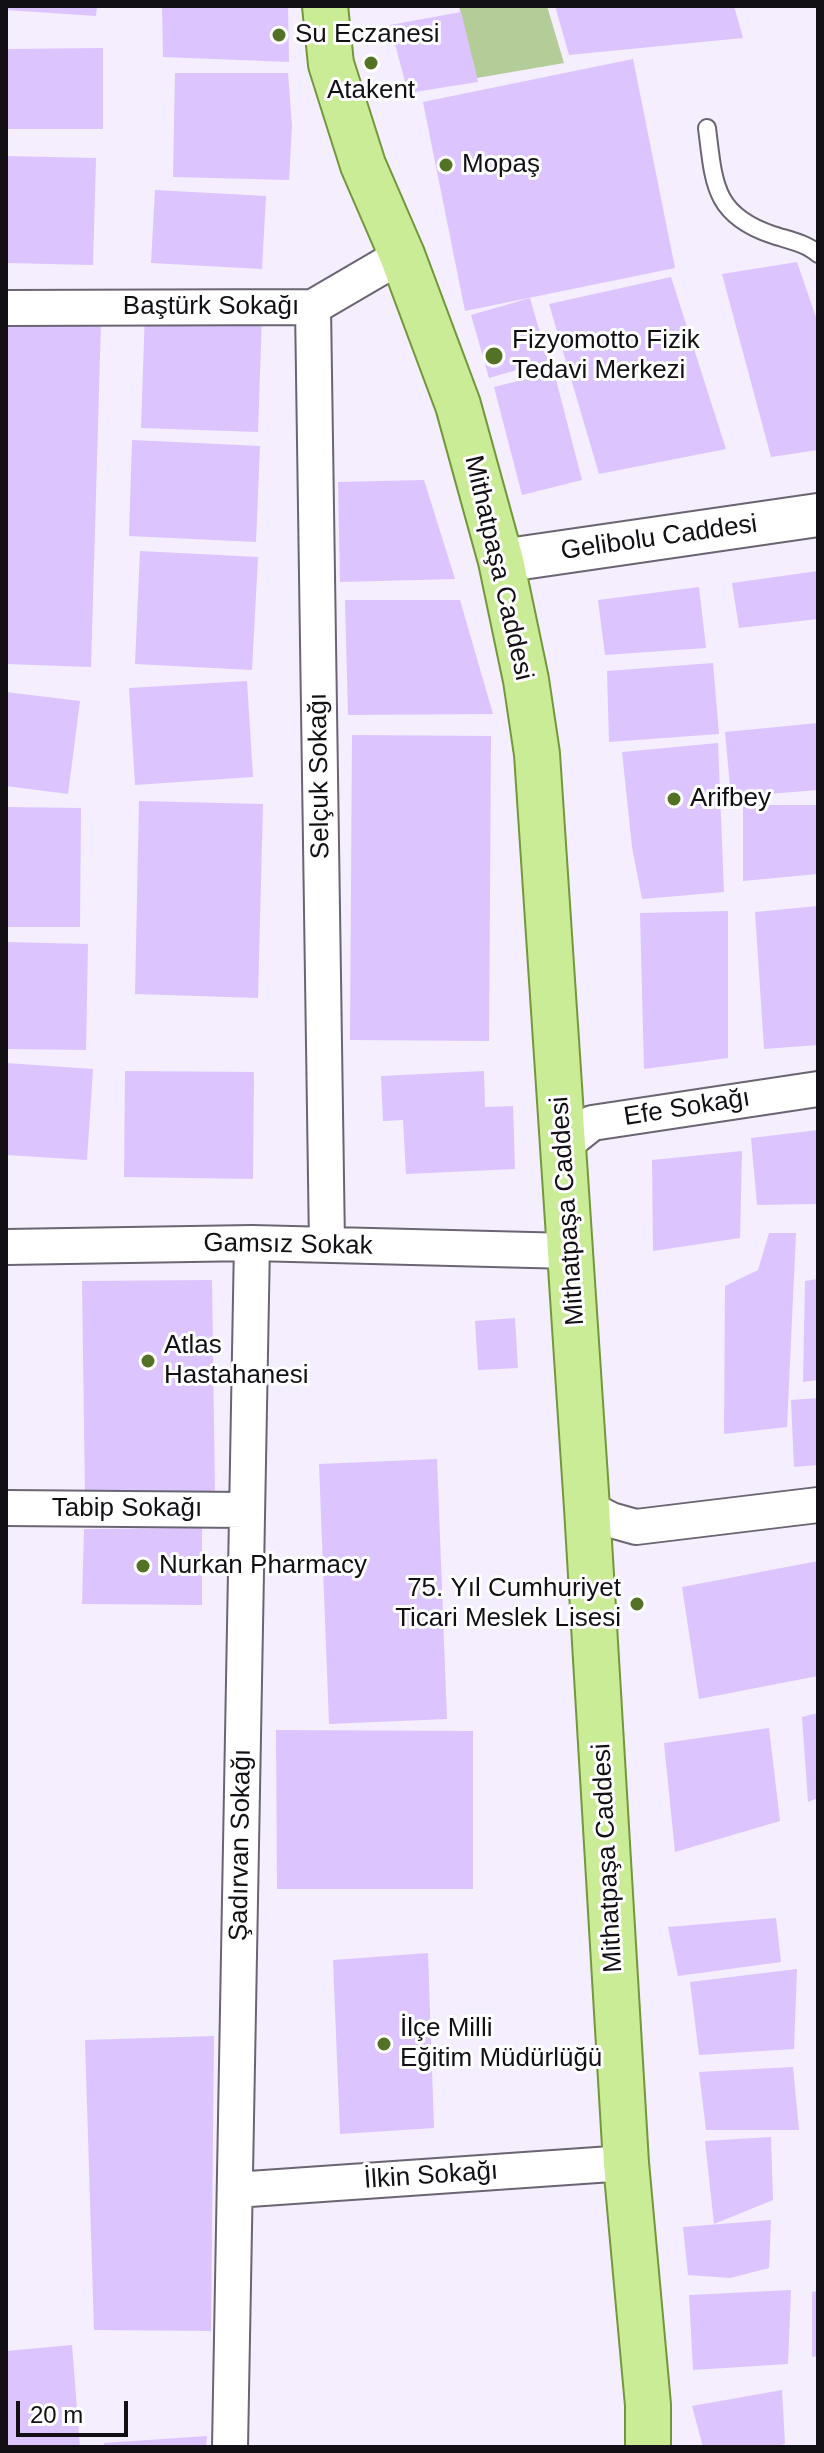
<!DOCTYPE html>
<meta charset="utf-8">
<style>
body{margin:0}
#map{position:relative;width:824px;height:2453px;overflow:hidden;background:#f4eeff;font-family:Arial,sans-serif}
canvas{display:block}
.frame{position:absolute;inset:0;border:8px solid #121015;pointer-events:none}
.scale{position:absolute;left:16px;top:2401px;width:112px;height:36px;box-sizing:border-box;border:4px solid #121015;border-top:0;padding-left:10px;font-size:24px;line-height:28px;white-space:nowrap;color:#121015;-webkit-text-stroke:6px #fff;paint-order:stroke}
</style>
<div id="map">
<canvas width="824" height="2453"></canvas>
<div class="frame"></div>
<div class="scale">20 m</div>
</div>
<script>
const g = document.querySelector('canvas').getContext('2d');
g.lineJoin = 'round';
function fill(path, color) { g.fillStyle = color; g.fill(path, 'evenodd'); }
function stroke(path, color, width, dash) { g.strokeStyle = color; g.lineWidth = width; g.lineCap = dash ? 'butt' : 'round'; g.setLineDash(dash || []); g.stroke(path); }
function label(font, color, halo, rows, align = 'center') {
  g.font = font + ' Arial,sans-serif'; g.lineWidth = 6; g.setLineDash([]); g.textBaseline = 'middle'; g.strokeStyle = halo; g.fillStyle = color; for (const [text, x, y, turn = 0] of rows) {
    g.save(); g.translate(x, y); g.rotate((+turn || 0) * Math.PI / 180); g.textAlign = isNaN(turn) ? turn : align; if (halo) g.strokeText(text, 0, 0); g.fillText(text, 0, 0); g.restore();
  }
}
fill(new Path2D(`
 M459,6H547L564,63L477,78Z`), '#b4cc97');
fill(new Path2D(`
 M6,6H97L96,16L6,10Z
 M162,6H288L289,62L163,57Z
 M555,6H734L743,38L569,55Z
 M461,12L478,82L408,93L390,25Z
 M103,48V129H6V49Z
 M633,59L675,268L465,311L423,102Z
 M175,73H288L292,126L289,180L173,177Z
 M6,156L96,158L93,265L6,263Z
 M155,190L266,196L262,269L151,263Z
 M797,262L818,323V450L771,457L722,274Z
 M671,277L726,449L599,474L549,304Z
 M530,298L548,361L489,378L471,315Z
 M145,311L262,315L258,432L141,428Z
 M6,319L101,322L91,667L6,664Z
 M554,372L582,480L522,495L494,387Z
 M132,440L260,446L256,542L129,536Z
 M424,480L455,579L340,582L338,482Z
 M140,551L258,557L252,670L135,664Z
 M818,571V619L739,628L732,583Z
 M699,587L706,648L605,655L598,600Z
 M345,600H460L493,714L348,715Z
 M713,663L719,734L609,742L607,671Z
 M247,681L253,777L135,785L129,688Z
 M6,692L80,701L68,794L6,786Z
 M818,723V790L731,797L725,732Z
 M352,735L491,736L489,1041L350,1040Z
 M718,743L724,892L642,899L632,847L622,752Z
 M139,801L263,804L258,998L135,994Z
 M743,805H818V874L743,881Z
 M6,807L81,808L80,927H6Z
 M818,906V1045L764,1049L755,912Z
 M728,911V1058L644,1069L640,913Z
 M6,942L88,944L86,1050L6,1049Z
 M6,1063L93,1069L87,1160L6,1155Z
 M125,1071L254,1072L253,1179L124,1177Z
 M484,1071L485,1107L513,1106L515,1169L406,1174L403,1120L383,1121L381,1076Z
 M818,1130V1204L757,1205L751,1138Z
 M742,1151L740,1238L653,1251L652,1160Z
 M769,1233H796L787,1427L724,1434L725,1286L758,1270Z
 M818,1279V1380L803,1382L805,1281Z
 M212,1280L215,1496L85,1497L82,1281Z
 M515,1318L518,1368L478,1370L475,1321Z
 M818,1398V1465L794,1467L791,1400Z
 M437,1459L447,1719L329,1724L319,1464Z
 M202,1528V1605L82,1604L84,1529Z
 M818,1561V1676L699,1699L682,1587Z
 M818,1713V1798L808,1802L802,1717Z
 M769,1728L780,1821L675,1852L664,1743Z
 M276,1730L473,1731V1889H277Z
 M776,1918L781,1962L678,1976L668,1927Z
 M428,1953L434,2128L340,2134L333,1960Z
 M797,1969L794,2049L699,2055L690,1982Z
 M214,2036L211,2331L94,2330L85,2040Z
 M793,2067L799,2130H706L699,2072Z
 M771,2137L773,2200L714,2224L705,2141Z
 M771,2220L769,2268L730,2278L688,2275L683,2227Z
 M791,2290L788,2364L693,2370L689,2295Z
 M818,2291V2356L812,2357V2292Z
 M72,2345L80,2447H6V2351Z
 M782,2390L785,2444L772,2447H703L692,2406Z
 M207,2436L206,2447H104V2443Z`), '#dcc4ff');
const service = new Path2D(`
 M707,128C714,183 713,215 773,235C788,240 806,243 818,254`);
const minor = new Path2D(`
 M313,307L327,1245
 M6,308L313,307L402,255
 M563,1146L592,1123L818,1089
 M6,1247L252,1243L571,1251
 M6,1508L247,1510
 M587,1508L611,1520L636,1527L818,1505
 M235,2190L626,2163
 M230,2447L252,1243`);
const tertiary = new Path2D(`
 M501,561L818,515`);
const primary = new Path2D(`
 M325,6L331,64L363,165L402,255L458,405L501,561L526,680L537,754L587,1508L626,2163L648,2405V2447`);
stroke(service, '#6a6473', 20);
stroke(minor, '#6a6473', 38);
stroke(tertiary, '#6a6473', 46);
stroke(primary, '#74973c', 48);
stroke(service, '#fff', 16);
stroke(minor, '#fff', 34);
stroke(tertiary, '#fff', 42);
stroke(primary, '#cbec97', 44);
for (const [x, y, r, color] of [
 [279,35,8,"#547226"],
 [371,63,8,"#547226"],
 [446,165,8,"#547226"],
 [494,356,10,"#547226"],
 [674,799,8,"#547226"],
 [148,1361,8,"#547226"],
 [143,1566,8,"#547226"],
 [637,1604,8,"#547226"],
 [384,2044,8,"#547226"]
]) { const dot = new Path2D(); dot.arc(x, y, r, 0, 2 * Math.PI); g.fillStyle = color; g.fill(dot); stroke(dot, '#fff', 3); }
label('26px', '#121015', '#fff', [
 ["Su Eczanesi",295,35],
 ["Atakent",371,91,"center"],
 ["Mopaş",462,165],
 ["Fizyomotto Fizik",512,341],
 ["Tedavi Merkezi",512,371],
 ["Arifbey",690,799],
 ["Atlas",164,1346],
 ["Hastahanesi",164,1376],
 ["Nurkan Pharmacy",159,1566],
 ["75. Yıl Cumhuriyet",621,1589,"right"],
 ["Ticari Meslek Lisesi",621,1619,"right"],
 ["İlçe Milli",400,2029],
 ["Eğitim Müdürlüğü",400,2059]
], 'left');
label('26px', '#121015', '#fff', [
 ["Baştürk Sokağı",211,307],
 ["Gelibolu Caddesi",659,538,-8],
 ["Mithatpaşa Caddesi",498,568,77],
 ["Selçuk Sokağı",320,776,-91],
 ["Efe Sokağı",687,1108,-9],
 ["Mithatpaşa Caddesi",568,1211,-94],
 ["Gamsız Sokak",288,1245,1],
 ["Tabip Sokağı",127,1509],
 ["Şadırvan Sokağı",241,1845,-89],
 ["Mithatpaşa Caddesi",608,1858,-93],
 ["İlkin Sokağı",431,2176,-4]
]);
</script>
